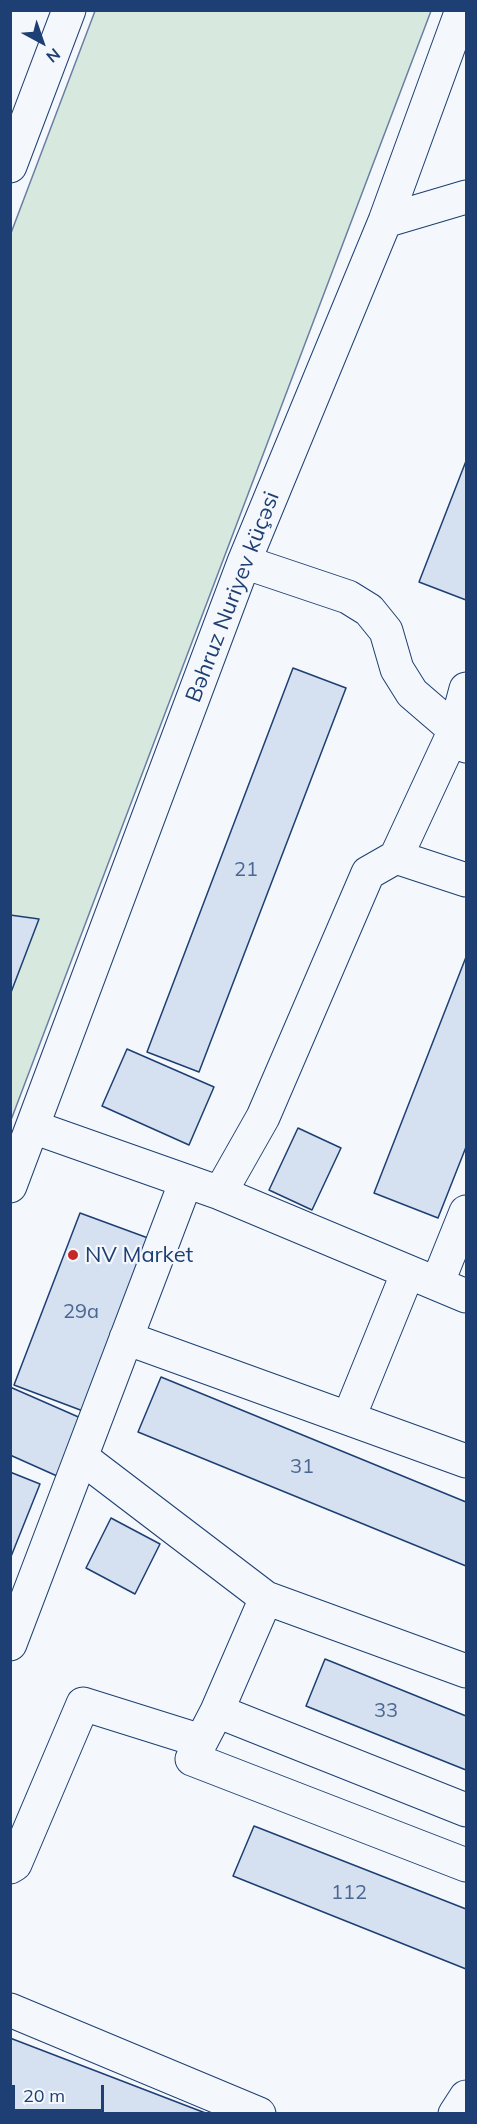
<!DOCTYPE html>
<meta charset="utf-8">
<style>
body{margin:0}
#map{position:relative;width:477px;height:2124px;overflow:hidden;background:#f4f7fb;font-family:Mulish,sans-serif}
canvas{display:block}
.frame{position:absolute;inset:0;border:12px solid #1d3f73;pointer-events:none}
.north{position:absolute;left:12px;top:12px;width:60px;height:60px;-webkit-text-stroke:4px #f4f7fb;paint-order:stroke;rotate:140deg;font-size:16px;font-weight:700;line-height:24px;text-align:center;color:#1d3f73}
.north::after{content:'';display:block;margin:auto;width:21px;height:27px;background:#1d3f73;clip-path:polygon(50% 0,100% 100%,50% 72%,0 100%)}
.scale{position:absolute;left:12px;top:2085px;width:92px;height:27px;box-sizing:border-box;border:3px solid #1d3f73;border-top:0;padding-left:8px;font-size:18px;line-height:21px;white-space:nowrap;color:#1d3f73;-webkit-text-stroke:4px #f4f7fb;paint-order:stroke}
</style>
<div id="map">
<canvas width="477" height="2124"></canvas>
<div class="frame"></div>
<div class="north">N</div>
<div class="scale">20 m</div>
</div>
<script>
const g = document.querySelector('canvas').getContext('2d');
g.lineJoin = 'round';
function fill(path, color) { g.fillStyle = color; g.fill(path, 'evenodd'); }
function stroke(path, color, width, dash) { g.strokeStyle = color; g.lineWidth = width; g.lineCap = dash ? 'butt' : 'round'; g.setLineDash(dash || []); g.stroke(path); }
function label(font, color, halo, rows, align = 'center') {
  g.font = font + ' Mulish,sans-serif'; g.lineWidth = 4.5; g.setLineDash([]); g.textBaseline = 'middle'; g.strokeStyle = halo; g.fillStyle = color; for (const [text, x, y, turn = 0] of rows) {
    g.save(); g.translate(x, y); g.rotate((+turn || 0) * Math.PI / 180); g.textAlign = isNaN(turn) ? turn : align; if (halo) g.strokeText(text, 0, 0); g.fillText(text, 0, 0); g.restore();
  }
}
const green = new Path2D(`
 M95,11H431L11,1120V233Z`);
fill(green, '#d7e8df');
stroke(green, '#687fa3', 1.5);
const building = new Path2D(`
 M466,461V600L419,582Z
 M293,668L346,688L199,1072L147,1052Z
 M10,915L39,919L10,995Z
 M466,957V1147L438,1218L374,1193Z
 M127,1049L214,1087L189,1145L102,1106Z
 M298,1128L341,1148L312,1210L269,1190Z
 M80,1213L148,1238L83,1411L14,1385Z
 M161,1377L466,1502V1566L138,1432Z
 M10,1387L83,1419L57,1476L10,1455Z
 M10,1472L40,1484L10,1559Z
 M111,1518L160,1544L135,1594L86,1568Z
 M325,1659L466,1716V1770L306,1706Z
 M254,1826L466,1909V1969L233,1876Z
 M10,2038L208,2114H10Z`);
fill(building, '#d5e0f0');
stroke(building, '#1d3f73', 1.5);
const minor = new Path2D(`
 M10,166L69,10
 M385,221L466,197
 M244,562L348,597L369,610L386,631L397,669L412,693L455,730L466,746
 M396,857L455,730L466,689
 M33,1127L220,1193L466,1296
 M10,1186L244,562L385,221L462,10
 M220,1193L263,1117L368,873L396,857L466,880
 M437,1284L466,1212
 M126,1338L466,1461
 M349,1417L408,1272
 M81,1457L266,1598
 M10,1644L186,1181
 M217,1711L266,1598L466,1671
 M466,1810L217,1711L192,1759L466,1865
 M10,1867L15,1864L83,1704L201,1741
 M10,2010L259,2114
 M455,2114L466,2097`);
stroke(minor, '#1d3f73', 35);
stroke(minor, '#f4f7fb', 33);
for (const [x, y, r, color] of [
 [73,1255,6,"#c62828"]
]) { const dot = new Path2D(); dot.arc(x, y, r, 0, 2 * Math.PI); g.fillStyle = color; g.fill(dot); stroke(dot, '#f4f7fb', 2); }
label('20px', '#4b6792', null, [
 ["21",246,870],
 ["29a",81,1312],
 ["31",302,1467],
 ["33",386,1711],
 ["112",349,1893]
]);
label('22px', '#1d3f73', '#f4f7fb', [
 ["Bəhruz Nuriyev küçəsi",233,597,-69]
]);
label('22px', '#1d3f73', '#f4f7fb', [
 ["NV Market",85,1255]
], 'left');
</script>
